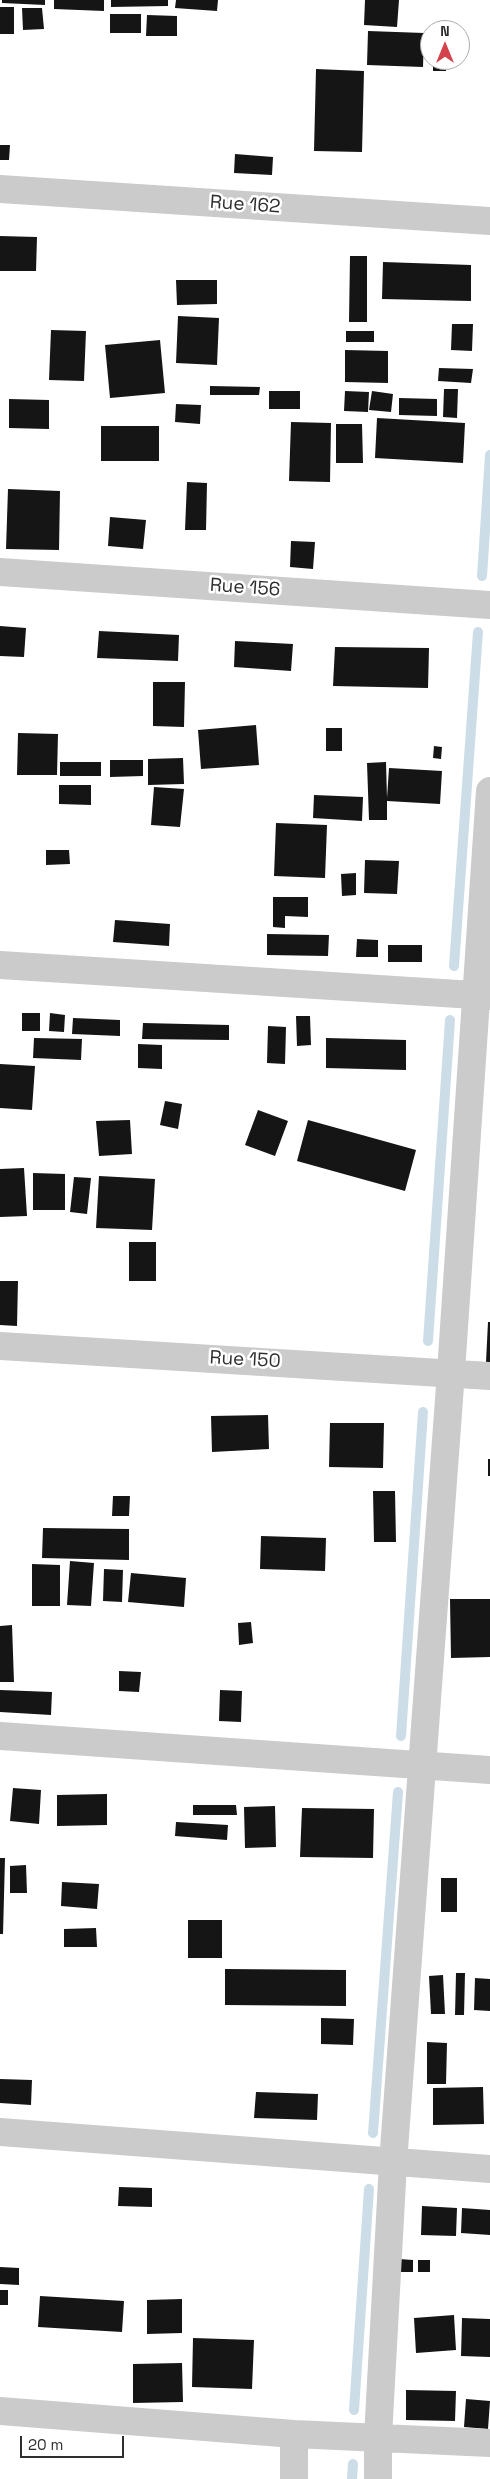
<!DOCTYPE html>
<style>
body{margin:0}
#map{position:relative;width:490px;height:2479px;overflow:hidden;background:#fff;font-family:"Space Grotesk",sans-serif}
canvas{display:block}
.north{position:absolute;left:420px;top:20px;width:50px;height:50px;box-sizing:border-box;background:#fff;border:1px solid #ababab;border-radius:50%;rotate:0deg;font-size:14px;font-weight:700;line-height:20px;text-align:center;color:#2e2e2e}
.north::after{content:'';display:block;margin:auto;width:18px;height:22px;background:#d4424b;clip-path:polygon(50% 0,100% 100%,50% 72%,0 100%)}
.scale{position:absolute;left:20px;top:2436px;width:104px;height:22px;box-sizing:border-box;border:2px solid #2e2e2e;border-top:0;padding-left:6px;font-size:15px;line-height:18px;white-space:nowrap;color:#2e2e2e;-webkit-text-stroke:4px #fff;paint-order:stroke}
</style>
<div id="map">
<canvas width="490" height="2479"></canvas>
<div class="north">N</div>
<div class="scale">20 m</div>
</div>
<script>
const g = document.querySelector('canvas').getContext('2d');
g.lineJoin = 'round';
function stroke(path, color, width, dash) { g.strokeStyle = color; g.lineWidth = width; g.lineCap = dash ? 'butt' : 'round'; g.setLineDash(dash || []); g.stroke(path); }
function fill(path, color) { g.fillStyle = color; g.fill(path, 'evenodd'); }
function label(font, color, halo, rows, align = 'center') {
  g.font = font + ' "Space Grotesk",sans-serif'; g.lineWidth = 5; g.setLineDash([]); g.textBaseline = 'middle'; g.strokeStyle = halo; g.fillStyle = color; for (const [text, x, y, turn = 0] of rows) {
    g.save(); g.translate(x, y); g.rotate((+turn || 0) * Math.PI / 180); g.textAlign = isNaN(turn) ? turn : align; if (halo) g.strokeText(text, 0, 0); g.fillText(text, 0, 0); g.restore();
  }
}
stroke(new Path2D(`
 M482,576L490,455
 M454,966L478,632
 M428,1341L450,1020
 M401,1736L423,1412
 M373,2133L398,1792
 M354,2410L369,2189
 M352,2479L353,2464`), '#ccdde8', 10);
fill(new Path2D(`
 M2,0H45V5L2,3Z
 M54,0H104V11L54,9Z
 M111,0H168V6L111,7Z
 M176,0H218L217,11L175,8Z
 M365,0H399L397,27L364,25Z
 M0,7H14V34H0Z
 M22,8H42L44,29L23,30Z
 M110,14H141V33H110Z
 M147,15L177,16V36H146Z
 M368,31L424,33L423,67L367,65Z
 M433,60H446V71H433Z
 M316,69L364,71L362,152L314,151Z
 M0,145H10L9,160H0Z
 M235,154L273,157L272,175L234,173Z
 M0,236L37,237L36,271H0Z
 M350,256H367V322H349Z
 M383,262L471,265V301L382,299Z
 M176,280H217V304L177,305Z
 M178,316L219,318L217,365L176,363Z
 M452,324H473L472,351L451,350Z
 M51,330L86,331L84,381L49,380Z
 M346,331H374V342H346Z
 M160,340L165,393L110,398L105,345Z
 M345,350L388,351V383L345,382Z
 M439,368L473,369L471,383L438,381Z
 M210,386L260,387L259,395H210Z
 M444,389H458L457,418L443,417Z
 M269,391H300V409H269Z
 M345,391L369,392L368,412L344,411Z
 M372,391L393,394L391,412L369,410Z
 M399,398L437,399V416L399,415Z
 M9,399L49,400V429L9,428Z
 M176,404L201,405L200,424L175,422Z
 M377,418L465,423L463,463L375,458Z
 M291,422L331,423L330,482L289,481Z
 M336,424H362L363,463H336Z
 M101,426H159V461H101Z
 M187,482L207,483L206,530H185Z
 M8,489L60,491L59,550L6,549Z
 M110,517L146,520L143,549L108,546Z
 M291,541L315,542L313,569L290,567Z
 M0,626L26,628L24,657L0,656Z
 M99,631L179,635L178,661L97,658Z
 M235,641L293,644L291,671L234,667Z
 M335,647L429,648L428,688L333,686Z
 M153,682H185L184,727L153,726Z
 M256,725L259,765L201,769L198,730Z
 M326,728H342V751H326Z
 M18,733L58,734L57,775H17Z
 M434,746L442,747L441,759L433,758Z
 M183,758L184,784L148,785V759Z
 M110,760H143V776L110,777Z
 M60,762H101V776H60Z
 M386,762L387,798L389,768L442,771L440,804L387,801V820H369L367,763Z
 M59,785H91V805L59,804Z
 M154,787L184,789L180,827L151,825Z
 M314,795L363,797L362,821L313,818Z
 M276,823L327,825L325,878L274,876Z
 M46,850H69L70,864L46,865Z
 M365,860L399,861L397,894L364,893Z
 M356,873V895L342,896L341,874Z
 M273,897H308V917L285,916V928L273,927Z
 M115,920L170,924L169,946L113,942Z
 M267,934L329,935L328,956L267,955Z
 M357,939L378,940V957H356Z
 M388,945H422V962H388Z
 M22,1013H40V1031H22Z
 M50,1013L65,1015L64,1032L49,1031Z
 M296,1016H310L311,1045L297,1046Z
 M73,1018L120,1020V1036L72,1034Z
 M143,1023L229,1025V1040L142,1039Z
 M268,1026L286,1027L285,1064L267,1063Z
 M34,1038L82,1039L81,1060L33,1058Z
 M326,1038L406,1040V1070L326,1068Z
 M138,1044L162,1045V1069L138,1068Z
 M0,1064L35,1066L32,1110L0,1108Z
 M165,1101L182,1104L178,1129L160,1125Z
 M258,1110L288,1121L275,1156L245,1145Z
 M130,1120L132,1154L99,1156L96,1121Z
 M308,1120L416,1150L405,1191L297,1161Z
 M24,1168L27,1216L0,1217V1169Z
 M33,1173L65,1174V1210H33Z
 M99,1176L155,1179L152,1230L96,1228Z
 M74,1177L91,1178L87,1214L70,1212Z
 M129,1242H156V1281H129Z
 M0,1281H18L17,1326L0,1325Z
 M488,1322H490V1362H486Z
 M268,1415L269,1449L212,1452L211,1416Z
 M330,1423H384L383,1468L329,1467Z
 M488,1459H490V1476H488Z
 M373,1491H395L396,1542H374Z
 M113,1496H130L129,1516H112Z
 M43,1528L129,1529V1560L42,1558Z
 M261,1536L326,1538L325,1571L260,1569Z
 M70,1561L94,1563L91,1606L67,1605Z
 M32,1564L60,1565V1606H32Z
 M104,1569L123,1570L122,1602L103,1601Z
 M131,1573L186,1578L184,1607L128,1602Z
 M450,1599H490V1657L451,1658Z
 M251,1622L253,1643L239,1645L238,1623Z
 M12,1625L14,1682H0V1626Z
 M119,1671L141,1672L139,1692L119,1691Z
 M0,1690L52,1692L51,1715L0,1712Z
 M220,1690L242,1691L241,1722L219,1721Z
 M13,1788L41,1790L39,1824L10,1821Z
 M107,1794V1825L57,1826V1795Z
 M193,1805H236L237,1815H193Z
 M275,1806L276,1847L245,1848L244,1807Z
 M302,1808L374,1809L373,1858L300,1857Z
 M176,1822L228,1825L227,1840L175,1836Z
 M0,1858H5L3,1934H0Z
 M26,1865L27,1893H10V1866Z
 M441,1878H457V1912H441Z
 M62,1882L99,1884L97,1909L61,1906Z
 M188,1920H222V1958H188Z
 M96,1928L97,1947H64V1929Z
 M225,1969L346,1970V2006L225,2005Z
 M456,1973H465L464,2015H455Z
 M443,1975L445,2014H431L429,1976Z
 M475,1978L490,1979V2011L474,2010Z
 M321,2018L354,2019L353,2045L321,2044Z
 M427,2042L447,2043L446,2084H427Z
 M0,2079L32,2080L31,2105L0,2103Z
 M483,2087L484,2124L433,2125V2088Z
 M256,2092L318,2094L317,2120L254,2118Z
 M119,2187L152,2188V2207L118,2206Z
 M422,2206L457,2208L456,2236L421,2235Z
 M462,2208L490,2210V2235L461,2233Z
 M399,2259L413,2260V2272H399Z
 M418,2260H430V2272H418Z
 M0,2267L19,2268V2285L0,2284Z
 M0,2290H8V2305H0Z
 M40,2296L124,2301L122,2332L38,2327Z
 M182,2299V2333L147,2334V2300Z
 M454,2315L456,2350L416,2353L414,2318Z
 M462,2318L490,2319V2357L461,2356Z
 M193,2338L254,2340L252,2389L192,2387Z
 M182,2363L183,2402L133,2403V2364Z
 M406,2390L456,2391L455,2421L406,2420Z
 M466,2399L490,2401L488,2429L464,2427Z`), '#151515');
stroke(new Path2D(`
 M0,189L490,221
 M0,572L490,605
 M0,965L490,996
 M0,1346L490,1376
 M0,1736L490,1770
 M0,2132L490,2169
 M0,2411L294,2434L490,2443
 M294,2434V2479
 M378,2479V2437L393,2163L451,1372L490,791`), '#cbcbcb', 28);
label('19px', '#2e2e2e', '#fff', [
 ["Rue 162",245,205,4],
 ["Rue 156",245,588,4],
 ["Rue 150",245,1360,3]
]);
</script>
